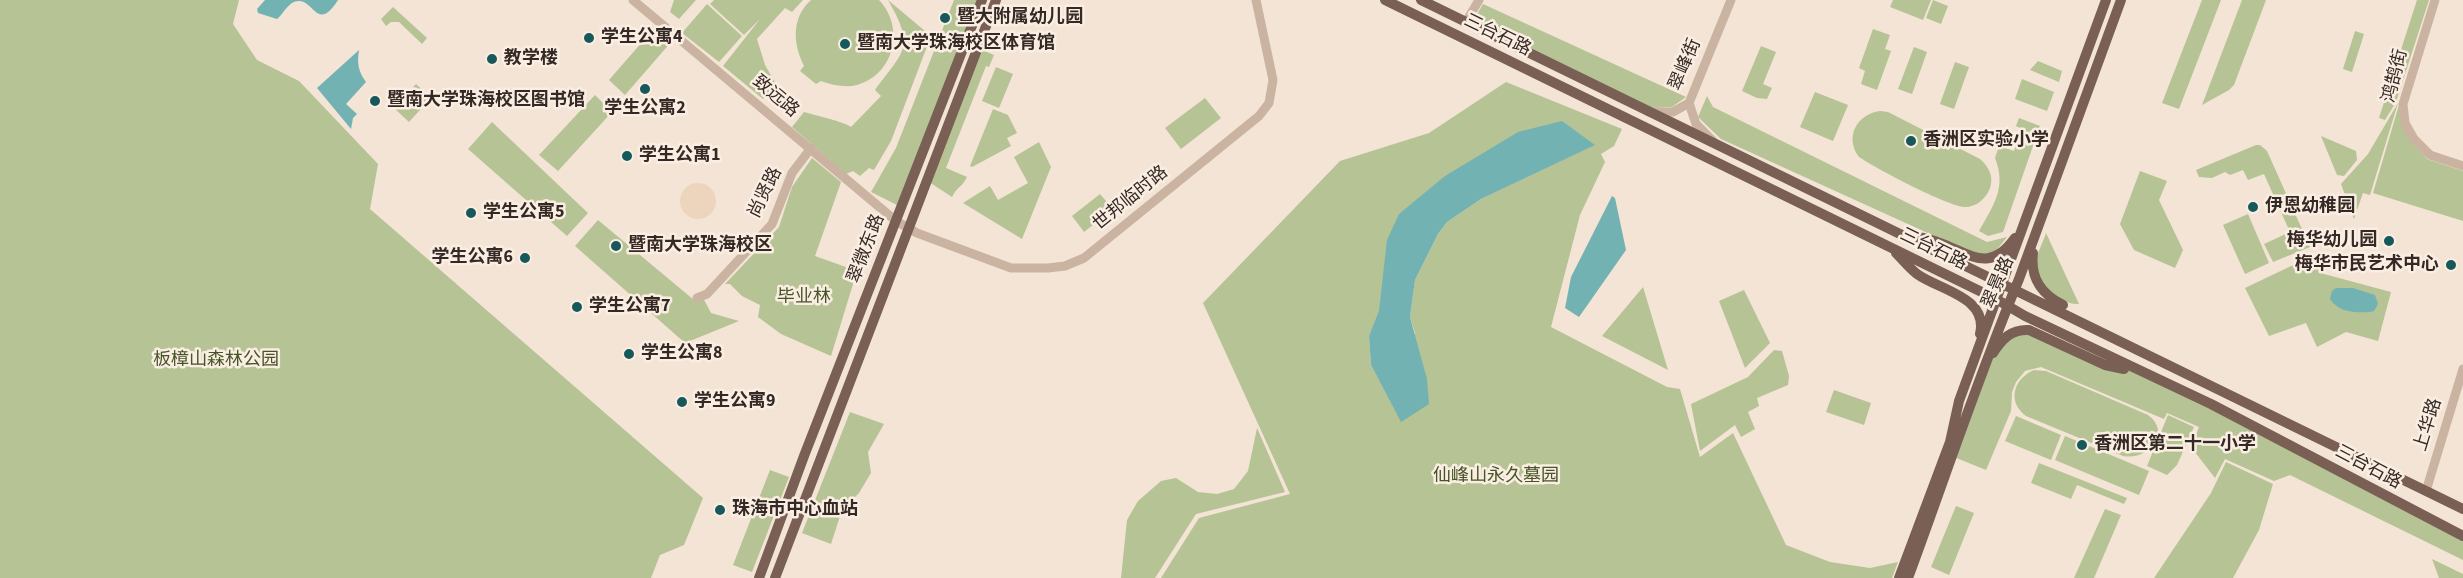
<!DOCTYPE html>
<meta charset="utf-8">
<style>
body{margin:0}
canvas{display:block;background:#f3e4d6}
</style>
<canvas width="2463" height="578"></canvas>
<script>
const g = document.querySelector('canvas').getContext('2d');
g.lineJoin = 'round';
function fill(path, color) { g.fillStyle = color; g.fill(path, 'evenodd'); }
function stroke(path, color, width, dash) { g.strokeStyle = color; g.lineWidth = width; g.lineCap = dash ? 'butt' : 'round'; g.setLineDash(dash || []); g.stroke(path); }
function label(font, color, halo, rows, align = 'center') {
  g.font = font + ' "Source Sans 3","Noto Sans SC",sans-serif'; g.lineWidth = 5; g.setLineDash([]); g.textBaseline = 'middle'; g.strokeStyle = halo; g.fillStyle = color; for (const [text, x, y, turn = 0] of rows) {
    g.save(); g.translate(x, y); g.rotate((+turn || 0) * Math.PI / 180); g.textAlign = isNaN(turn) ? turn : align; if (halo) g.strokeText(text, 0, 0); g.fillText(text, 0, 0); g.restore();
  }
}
fill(new Path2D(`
 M0,0H239L233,24L257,60L299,81L378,164L370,209L703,498L684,545L660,555L651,578H0Z
 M674,0H696L679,19L670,12Z
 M714,0H803L792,12L785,8L757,39L765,65L776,84L763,99L723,66L760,19L744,35L710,4Z
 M811,0H879C905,27 895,74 857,85C845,88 832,85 821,81L816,84L800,71L804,66C793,44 791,18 811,0Z
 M888,0L931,36L891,141L874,170L869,168L860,176L853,171L846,174L792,127L804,112C814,115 845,122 851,127L881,96L875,90C904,50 916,49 888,0Z
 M954,0H978L897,205L871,192L896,148Z
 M1893,0H1931L1923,20L1890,7Z
 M1933,0L1948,6L1941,24L1926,18Z
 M2202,0H2221L2179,109L2162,103Z
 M2242,0H2266L2234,85L2229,90L2202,105Z
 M2417,0H2429L2396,102L2385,120L2379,118Z
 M707,4L742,36L719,62L682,33Z
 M1483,4L1686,97L1672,107L1650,108L1473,21Z
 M393,7L427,38L422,44L399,22H391L386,26L381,19Z
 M656,26L672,41L625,95L609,80Z
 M1873,29L1890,35L1885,49L1891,51L1877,90L1861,84L1865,71L1859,68Z
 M2355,31L2364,34L2352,72L2343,69Z
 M1761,46L1776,52L1763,84L1772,88L1767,99L1757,98L1742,91Z
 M1914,47L1927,52L1912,94L1898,89Z
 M980,49L994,55L989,67L986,66L946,168L967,177C963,186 956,188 952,197L929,182Z
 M2038,61L2062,71L2059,82L2030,70Z
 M1955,62L1969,67L1954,109L1940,104Z
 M996,67L1013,74L999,108L982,101Z
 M2022,79L2054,92L2047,111L2015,99Z
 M1506,82L1622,129L1614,146L1601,154L1605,162L1580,215L1551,327L1667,387L1680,389L1700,457L1733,433L1786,545L1830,562L1870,568L1898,562L1892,578H1161L1199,518L1290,494L1203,303L1340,161L1429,133ZM1594,145L1481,199L1447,222L1438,234L1415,280L1410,317L1415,333L1401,421L1371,365L1369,336L1445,176Z
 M416,84L431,98L409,122L394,108Z
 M1815,92L1848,105L1833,141L1800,127Z
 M595,95L612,112L558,171L539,155Z
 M1707,96L1713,107L1987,242L2007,237L1994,253L1976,255L1721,139L1698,117Z
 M1205,98L1221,118L1181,149L1165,128Z
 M2398,103L2370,195L2363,193L2354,219L2341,184L2368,154Z
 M2399,105L2413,143L2427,159L2463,171V221L2373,193Z
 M993,109L1008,115L1017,133L1007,138L1011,146L972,167L970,166Z
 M1880,111L1888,112L1980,159C1989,167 1994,177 1990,188C1986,199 1976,207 1965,207C1949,207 1875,168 1859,157C1844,137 1857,114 1880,111Z
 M2019,118L2040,126L2003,232L1988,236L1979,231C1993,206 2007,188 1995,158L1999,146L2014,151L2022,129L2016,126Z
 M492,122L588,213L567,236L468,149Z
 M2321,136L2356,151L2357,160L2344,176L2337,175Z
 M1039,142L1051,167L1022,239L963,203L990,186L998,200L1028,183L1014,157Z
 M2256,145H2260L2267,151L2310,247L2273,262L2264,244L2290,232L2264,174L2248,180L2243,170L2230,175L2225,172L2212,178L2199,177L2196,170Z
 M812,158L841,182L815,256L857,271L831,356L781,334L758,317L760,305L742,296L730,284H725L779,227L792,187Z
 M2140,171L2167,181L2159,200L2183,250L2175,268L2134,250L2120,224Z
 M1100,194L1113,209L1084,232L1072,216Z
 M2248,214L2269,263L2245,274L2223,225Z
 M598,220L694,300L703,298L711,313L739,321L685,343L575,246Z
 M2046,233L2079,304C2060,305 2038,285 2036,266C2035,256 2043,243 2046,233Z
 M2312,256L2324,274L2391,292L2378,341L2346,332L2317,347L2306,323L2269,336L2245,288Z
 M1643,287L1668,370L1602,336Z
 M1744,290L1770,343L1745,368L1719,301Z
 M2019,330L2148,375L2463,536V560L2290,475L2274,481L2225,459L2215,478L2191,447L2199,427L2167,413L2164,419L2041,367L2025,371L2016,382L2012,392L2011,411L1986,470L1954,457L1992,356Z
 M1774,350L1782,351L1789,376L1788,385L1757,398L1759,406L1748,412L1755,429L1741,437L1735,425L1700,451L1691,404L1748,377Z
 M2034,370L2046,371L2148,415C2172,432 2149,461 2123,456L2026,416C2007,402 2013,379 2034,370Z
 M1834,390L1871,403L1864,425L1826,412Z
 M850,412L884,424L868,452L871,473L859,493L842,510L831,544L802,533Z
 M2168,415L2194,427L2177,465L2167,475L2147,466Z
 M2016,416L2061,435L2051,460L2005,441Z
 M1257,428L1285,492L1196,514L1155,578H1121L1127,520L1138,501L1161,481L1176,478L1198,492L1217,494L1234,489L1248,471Z
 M2065,436L2149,471L2139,495L2055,460Z
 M2226,462L2273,484L2259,530L2233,578H2154L2211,493Z
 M2039,463L2127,498L2124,504L2077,485L2071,499L2031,483Z
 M770,470L789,477L752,572L733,565Z
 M1956,506L1974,513L1949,575L1931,567Z
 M2105,509L2121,515L2094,578H2074Z
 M2432,559L2463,574V578H2439Z`), '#b6c395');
fill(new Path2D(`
 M680 201a18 18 0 1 1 36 0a18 18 0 1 1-36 0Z`), '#ecd5bc');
fill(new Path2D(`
 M265,0H338C318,32 314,1 299,1C288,1 284,14 277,19L258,13L257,9Z
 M359,50C357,63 358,71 366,82L346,104L357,114L353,118L351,129L317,88Z
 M1562,121L1595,145L1481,199L1447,222L1438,234L1415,280L1410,317L1427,379L1429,404L1401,422L1371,365L1369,336L1379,311L1387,240L1399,214L1445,176L1518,132Z
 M1612,196L1615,198L1626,250L1579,317L1565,308L1571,277Z
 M2336,288H2353L2375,295L2378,304L2374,311L2370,312C2355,313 2338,312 2330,299L2332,291Z`), '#73b2b2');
stroke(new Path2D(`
 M633,0L896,221L917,233L1011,268H1048L1065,266L1084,258L1259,116L1269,103L1273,80L1256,0
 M2435,0L2403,104L2405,123L2414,139L2430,155L2463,166
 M1466,22L1479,0
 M1689,103L1696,124L1713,141
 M1649,112H1673L1689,103L1731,0
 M697,298L707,294L772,224L792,173L811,148
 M2426,491L2463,369`), '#cbb3a2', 9);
stroke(new Path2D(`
 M1385,0L1996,299L2025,316L2211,404L2463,536
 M1421,0L2463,509
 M1917,237C1925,238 1933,240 1940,243C1972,255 1990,273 2015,238
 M1896,253C1903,260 1909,268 1917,274C1939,290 1989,297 1980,334
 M2033,253C2030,278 2041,294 2063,305
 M1993,353C2002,339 2011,329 2029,330L2105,365L2124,369
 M759,578L804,456L982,0
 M775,578L996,0
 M1899,578L1950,442L1959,401L2106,0
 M1908,578C1945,478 1978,377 2019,279L2121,0`), '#795f54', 10);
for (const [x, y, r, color] of [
 [945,18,6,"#17585a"],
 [589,38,6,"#17585a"],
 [845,44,6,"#17585a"],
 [492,59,6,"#17585a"],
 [645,89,6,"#17585a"],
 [375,101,6,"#17585a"],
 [1911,141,6,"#17585a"],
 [627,156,6,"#17585a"],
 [2253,207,6,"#17585a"],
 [471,213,6,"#17585a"],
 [2389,241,6,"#17585a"],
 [616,246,6,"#17585a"],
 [525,258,6,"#17585a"],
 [2451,265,6,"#17585a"],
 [577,307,6,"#17585a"],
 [629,354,6,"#17585a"],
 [682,402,6,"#17585a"],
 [2082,445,6,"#17585a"],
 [720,510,6,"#17585a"]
]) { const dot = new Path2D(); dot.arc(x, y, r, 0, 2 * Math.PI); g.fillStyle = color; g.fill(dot); stroke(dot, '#faeee3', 2); }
label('bold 18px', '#352925', '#faeee3', [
 ["暨大附属幼儿园",957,18],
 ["学生公寓4",601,38],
 ["暨南大学珠海校区体育馆",857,44],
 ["教学楼",504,59],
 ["暨南大学珠海校区图书馆",387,101],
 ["学生公寓2",645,109,"center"],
 ["香洲区实验小学",1923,141],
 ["学生公寓1",639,156],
 ["伊恩幼稚园",2265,207],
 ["学生公寓5",483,213],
 ["梅华幼儿园",2377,241,"right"],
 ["暨南大学珠海校区",628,246],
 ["学生公寓6",513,258,"right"],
 ["梅华市民艺术中心",2439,265,"right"],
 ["学生公寓7",589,307],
 ["学生公寓8",641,354],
 ["学生公寓9",694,402],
 ["香洲区第二十一小学",2094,445],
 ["珠海市中心血站",732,510]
], 'left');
label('18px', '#352925', '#faeee3', [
 ["三台石路",1497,36,26],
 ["翠峰街",1686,65,-67],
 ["鸿鹄街",2396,76,-76],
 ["致远路",775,97,40],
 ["尚贤路",766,193,-64],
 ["世邦临时路",1131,199,-39],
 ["翠微东路",867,249,-69],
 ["三台石路",1933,250,26],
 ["翠景路",1999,283,-67],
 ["上华路",2429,425,-73],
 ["三台石路",2368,468,28]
]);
label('18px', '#465527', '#faeee3', [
 ["毕业林",804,298],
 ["板樟山森林公园",216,361],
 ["仙峰山永久墓园",1496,477]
]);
</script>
